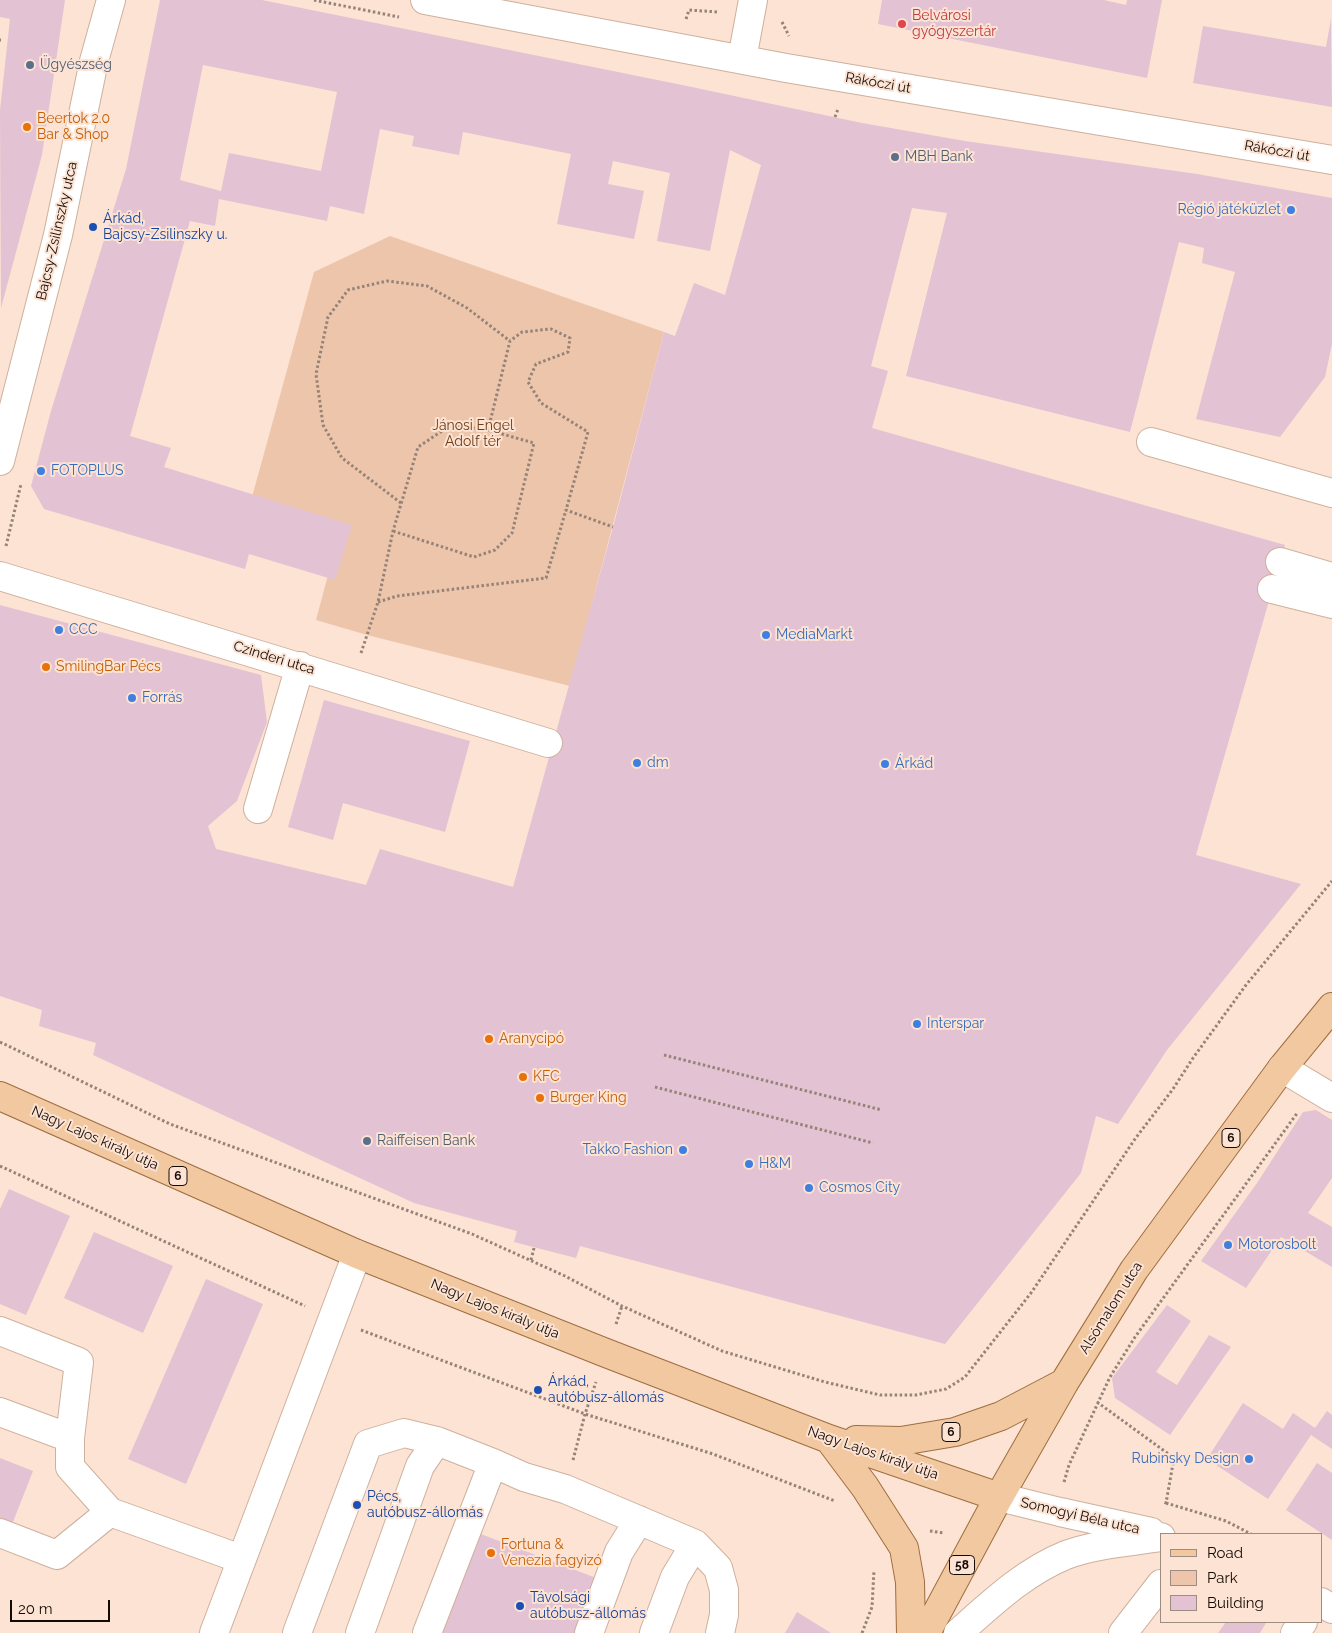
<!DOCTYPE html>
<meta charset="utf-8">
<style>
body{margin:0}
#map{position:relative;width:1332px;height:1633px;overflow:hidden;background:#fce3d3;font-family:Raleway,sans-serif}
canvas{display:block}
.legend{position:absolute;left:1160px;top:1533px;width:162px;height:90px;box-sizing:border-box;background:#fce3d3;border:1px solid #9f8c80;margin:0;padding:6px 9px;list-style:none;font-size:15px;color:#140a04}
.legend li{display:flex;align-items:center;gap:10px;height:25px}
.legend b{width:25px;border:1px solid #9f8c80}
.scale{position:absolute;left:10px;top:1600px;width:100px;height:22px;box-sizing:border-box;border:2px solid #140a04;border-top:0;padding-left:6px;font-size:15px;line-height:18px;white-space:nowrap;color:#140a04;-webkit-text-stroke:4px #fce3d3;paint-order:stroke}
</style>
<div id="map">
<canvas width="1332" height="1633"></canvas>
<ul class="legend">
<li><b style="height:6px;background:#f2c8a0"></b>Road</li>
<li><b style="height:14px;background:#edc5ab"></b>Park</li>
<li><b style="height:14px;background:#e3c2d3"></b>Building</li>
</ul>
<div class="scale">20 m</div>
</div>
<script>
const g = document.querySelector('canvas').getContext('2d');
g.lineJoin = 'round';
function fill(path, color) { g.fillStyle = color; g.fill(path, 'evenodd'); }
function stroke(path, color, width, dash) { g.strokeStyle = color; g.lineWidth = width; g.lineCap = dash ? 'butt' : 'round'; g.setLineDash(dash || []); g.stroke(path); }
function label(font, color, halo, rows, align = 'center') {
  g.font = font + ' Raleway,sans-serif'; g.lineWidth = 4; g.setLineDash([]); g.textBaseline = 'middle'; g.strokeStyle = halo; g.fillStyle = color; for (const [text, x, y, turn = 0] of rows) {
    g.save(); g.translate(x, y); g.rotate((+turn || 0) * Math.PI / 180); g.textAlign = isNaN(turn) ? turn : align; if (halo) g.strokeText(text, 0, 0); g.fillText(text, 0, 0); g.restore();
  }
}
fill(new Path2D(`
 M390,236L664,332L570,686L367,635L316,620L342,523L252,497L314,272Z`), '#edc5ab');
fill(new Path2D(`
 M0,0H65L42,155L1,308L0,110L10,19L0,17Z
 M160,0H262L687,86L862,123L965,141L1197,174L1332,198V344L1325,377L1280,437L1196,419L1235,272L1202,263L1204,248L1179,242L1130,432L906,376L947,213L912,208L871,366L888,371L872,428L1285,545L1196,855L1301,884L1167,1050L1118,1124L1096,1116L1081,1173L945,1344L580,1246L576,1258L514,1242L517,1231L414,1203L93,1055L96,1043L39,1026L42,1010L0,996V605L261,675L267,722L237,801L208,826L216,849L366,885L380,849L513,887L613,527L664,332L675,336L694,283L725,295L761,165L730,150L710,251L657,241L670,173L613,161L608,184L644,191L634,239L557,224L571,154L463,132L459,155L412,146L414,136L380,129L364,214L330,206L327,221L219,199L215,226L190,221L130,436L171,448L164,467L352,525L335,580L249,554L245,569L44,509L31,486L51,411L126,169ZM203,65L337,92L321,171L229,153L221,191L180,180Z
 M882,0H1104L1126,5L1127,0H1162L1147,78L878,24Z
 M1331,19L1332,107L1193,83L1203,26L1326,47Z
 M324,700L470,741L445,832L343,803L333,840L288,827Z
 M1316,1110L1332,1120V1178L1308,1213L1332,1227V1267L1281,1237L1246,1288L1201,1261L1257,1183L1303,1112Z
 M9,1189L70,1216L26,1315L0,1304V1209Z
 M94,1232L173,1266L143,1333L64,1298Z
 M206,1279L263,1304L186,1484L128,1459Z
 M1167,1305L1191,1321L1156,1372L1177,1385L1209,1335L1231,1347L1170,1435L1115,1398L1112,1378Z
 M1243,1403L1283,1429L1293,1413L1315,1428L1327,1411L1332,1415V1449L1311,1435L1268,1499L1207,1459Z
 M0,1458L33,1471L11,1527L0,1523Z
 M1317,1463L1332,1473V1540L1286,1510Z
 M478,1533L599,1579L578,1633H440Z
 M797,1612L831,1633H785Z
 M1226,1622H1264L1266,1623L1260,1633H1218Z`), '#e3c2d3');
const minor = new Path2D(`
 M425,0L786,68L1332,160
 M742,59L753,0
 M1151,442L1332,493
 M0,461L58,235L94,61L111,0
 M1280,562L1332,577
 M0,576L548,743
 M1272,589L1332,604
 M258,809L300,666
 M1282,1068L1332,1098
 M0,1331L79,1362L70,1438V1467L110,1512L241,1559
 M0,1412L70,1438
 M999,1497L1060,1512L1151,1532
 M0,1533L57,1555L110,1512
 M1321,1602L1332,1609
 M214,1633L357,1254
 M297,1633L368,1444L404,1433L437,1441L493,1463L524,1477L565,1489L695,1544L718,1568L724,1590V1615L720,1633
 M360,1633L420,1466L437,1441
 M427,1633L493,1463
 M589,1633L619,1552L639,1520
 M654,1633L675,1577L695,1544
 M958,1633C991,1604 1024,1572 1066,1555C1095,1544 1130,1542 1161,1537
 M1123,1633L1161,1584
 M1295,1633L1303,1622`);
const major = new Path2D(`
 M0,1096L357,1254L606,1353L829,1439L999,1497
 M829,1439L865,1487L904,1548L910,1582L911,1633
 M856,1440L901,1441L955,1432L1001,1416L1064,1383
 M926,1633L999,1497L1064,1383L1134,1270L1282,1068L1332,1007`);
stroke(minor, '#ceb09d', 30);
stroke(major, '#9e6d40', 30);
stroke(new Path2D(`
 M314,0L399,17
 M686,19L689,10L718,12
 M782,22L789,36
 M0,40H1
 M835,117L838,109
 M488,430L510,341L522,332L551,329L570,338L568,352L536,364L528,382L541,403L588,432L566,510L613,527
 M401,503L342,458L323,425L316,374L328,317L348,290L387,281L427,286L467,308L510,341
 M6,546L21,484
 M378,602L397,596L546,578L566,510
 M361,653L378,602L393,531L418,447L451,425L488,430L534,443L512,533L495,550L474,557L393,531
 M0,1042L170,1124L472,1234L565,1276L622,1306L722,1351L825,1382L880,1395H916L946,1389L965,1377L1031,1293L1135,1139L1173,1089L1193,1058L1246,985L1332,881
 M664,1055L882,1110
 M655,1087L873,1143
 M0,1166L305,1306
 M531,1260L534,1248
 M616,1324L622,1306
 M361,1330L585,1414L713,1454L835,1501
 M1097,1402L1174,1458L1166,1503L1164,1502
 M573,1460L585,1414L596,1382
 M1064,1482L1069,1465L1110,1377L1135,1337L1298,1112
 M1166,1503L1226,1521L1251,1534
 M930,1531L944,1533
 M862,1633L872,1607L874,1570`), '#968378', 3, [2.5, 2.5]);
stroke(minor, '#fff', 28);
stroke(major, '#f2c8a0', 28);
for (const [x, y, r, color] of [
 [902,24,5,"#e0444e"],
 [30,65,5,"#5c6f8a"],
 [27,127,5,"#e8710a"],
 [895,157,5,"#5c6f8a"],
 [1291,210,5,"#3f7fe0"],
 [93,227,5,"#1a4fb4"],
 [41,471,5,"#3f7fe0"],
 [59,630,5,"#3f7fe0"],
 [766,635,5,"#3f7fe0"],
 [46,667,5,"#e8710a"],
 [132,698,5,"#3f7fe0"],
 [637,763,5,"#3f7fe0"],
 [885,764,5,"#3f7fe0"],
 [917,1024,5,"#3f7fe0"],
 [489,1039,5,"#e8710a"],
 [523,1077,5,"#e8710a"],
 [540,1098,5,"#e8710a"],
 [367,1141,5,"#5c6f8a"],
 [683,1150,5,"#3f7fe0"],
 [749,1164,5,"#3f7fe0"],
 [809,1188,5,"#3f7fe0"],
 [1228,1245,5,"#3f7fe0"],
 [538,1390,5,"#1a4fb4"],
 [1249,1459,5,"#3f7fe0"],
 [357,1505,5,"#1a4fb4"],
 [491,1553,5,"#e8710a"],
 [520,1606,5,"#1a4fb4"]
]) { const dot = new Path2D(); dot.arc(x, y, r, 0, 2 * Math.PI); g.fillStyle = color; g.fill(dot); stroke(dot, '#fce3d3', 2); }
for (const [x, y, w] of [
 [1231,1138,18],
 [178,1176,18],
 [951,1432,18],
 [962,1565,25]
]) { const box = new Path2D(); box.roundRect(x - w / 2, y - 9.5, w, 19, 4); g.fillStyle = '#fce3d3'; g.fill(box); stroke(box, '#140a04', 1); }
label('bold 12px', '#140a04', null, [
 ["6",1231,1138],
 ["6",178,1176],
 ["6",951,1432],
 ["58",962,1565]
]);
label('14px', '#be3a42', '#fce3d3', [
 ["Belvárosi",912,16],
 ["gyógyszertár",912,32]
], 'left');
label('14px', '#4e5e75', '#fce3d3', [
 ["Ügyészség",40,65],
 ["MBH Bank",905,157],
 ["Raiffeisen Bank",377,1141]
], 'left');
label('14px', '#140a04', '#fce3d3', [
 ["Rákóczi út",878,83,10],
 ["Rákóczi út",1277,151,10],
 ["Bajcsy-Zsilinszky utca",57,231,-77],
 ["Czinderi utca",274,658,17],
 ["Nagy Lajos király útja",95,1138,24],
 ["Alsómalom utca",1111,1308,-58],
 ["Nagy Lajos király útja",495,1309,22],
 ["Nagy Lajos király útja",873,1453,19],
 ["Somogyi Béla utca",1080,1516,13]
]);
label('14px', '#c56008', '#fce3d3', [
 ["Beertok 2.0",37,119],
 ["Bar & Shop",37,135],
 ["SmilingBar Pécs",56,667],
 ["Aranycipó",499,1039],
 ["KFC",533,1077],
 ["Burger King",550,1098],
 ["Fortuna &",501,1545],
 ["Venezia fagyizó",501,1561]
], 'left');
label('14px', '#366cbe', '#fce3d3', [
 ["Régió játéküzlet",1281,210,"right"],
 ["FOTOPLUS",51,471],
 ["CCC",69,630],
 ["MediaMarkt",776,635],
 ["Forrás",142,698],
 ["dm",647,763],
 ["Árkád",895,764],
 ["Interspar",927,1024],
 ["Takko Fashion",673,1150,"right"],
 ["H&M",759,1164],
 ["Cosmos City",819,1188],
 ["Motorosbolt",1238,1245],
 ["Rubinsky Design",1239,1459,"right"]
], 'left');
label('14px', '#164399', '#fce3d3', [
 ["Árkád,",103,219],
 ["Bajcsy-Zsilinszky u.",103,235],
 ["Árkád,",548,1382],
 ["autóbusz-állomás",548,1398],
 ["Pécs,",367,1497],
 ["autóbusz-állomás",367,1513],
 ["Távolsági",530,1598],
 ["autóbusz-állomás",530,1614]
], 'left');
label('14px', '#703c12', '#fce3d3', [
 ["Jánosi Engel",473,426],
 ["Adolf tér",473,442]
]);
</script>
